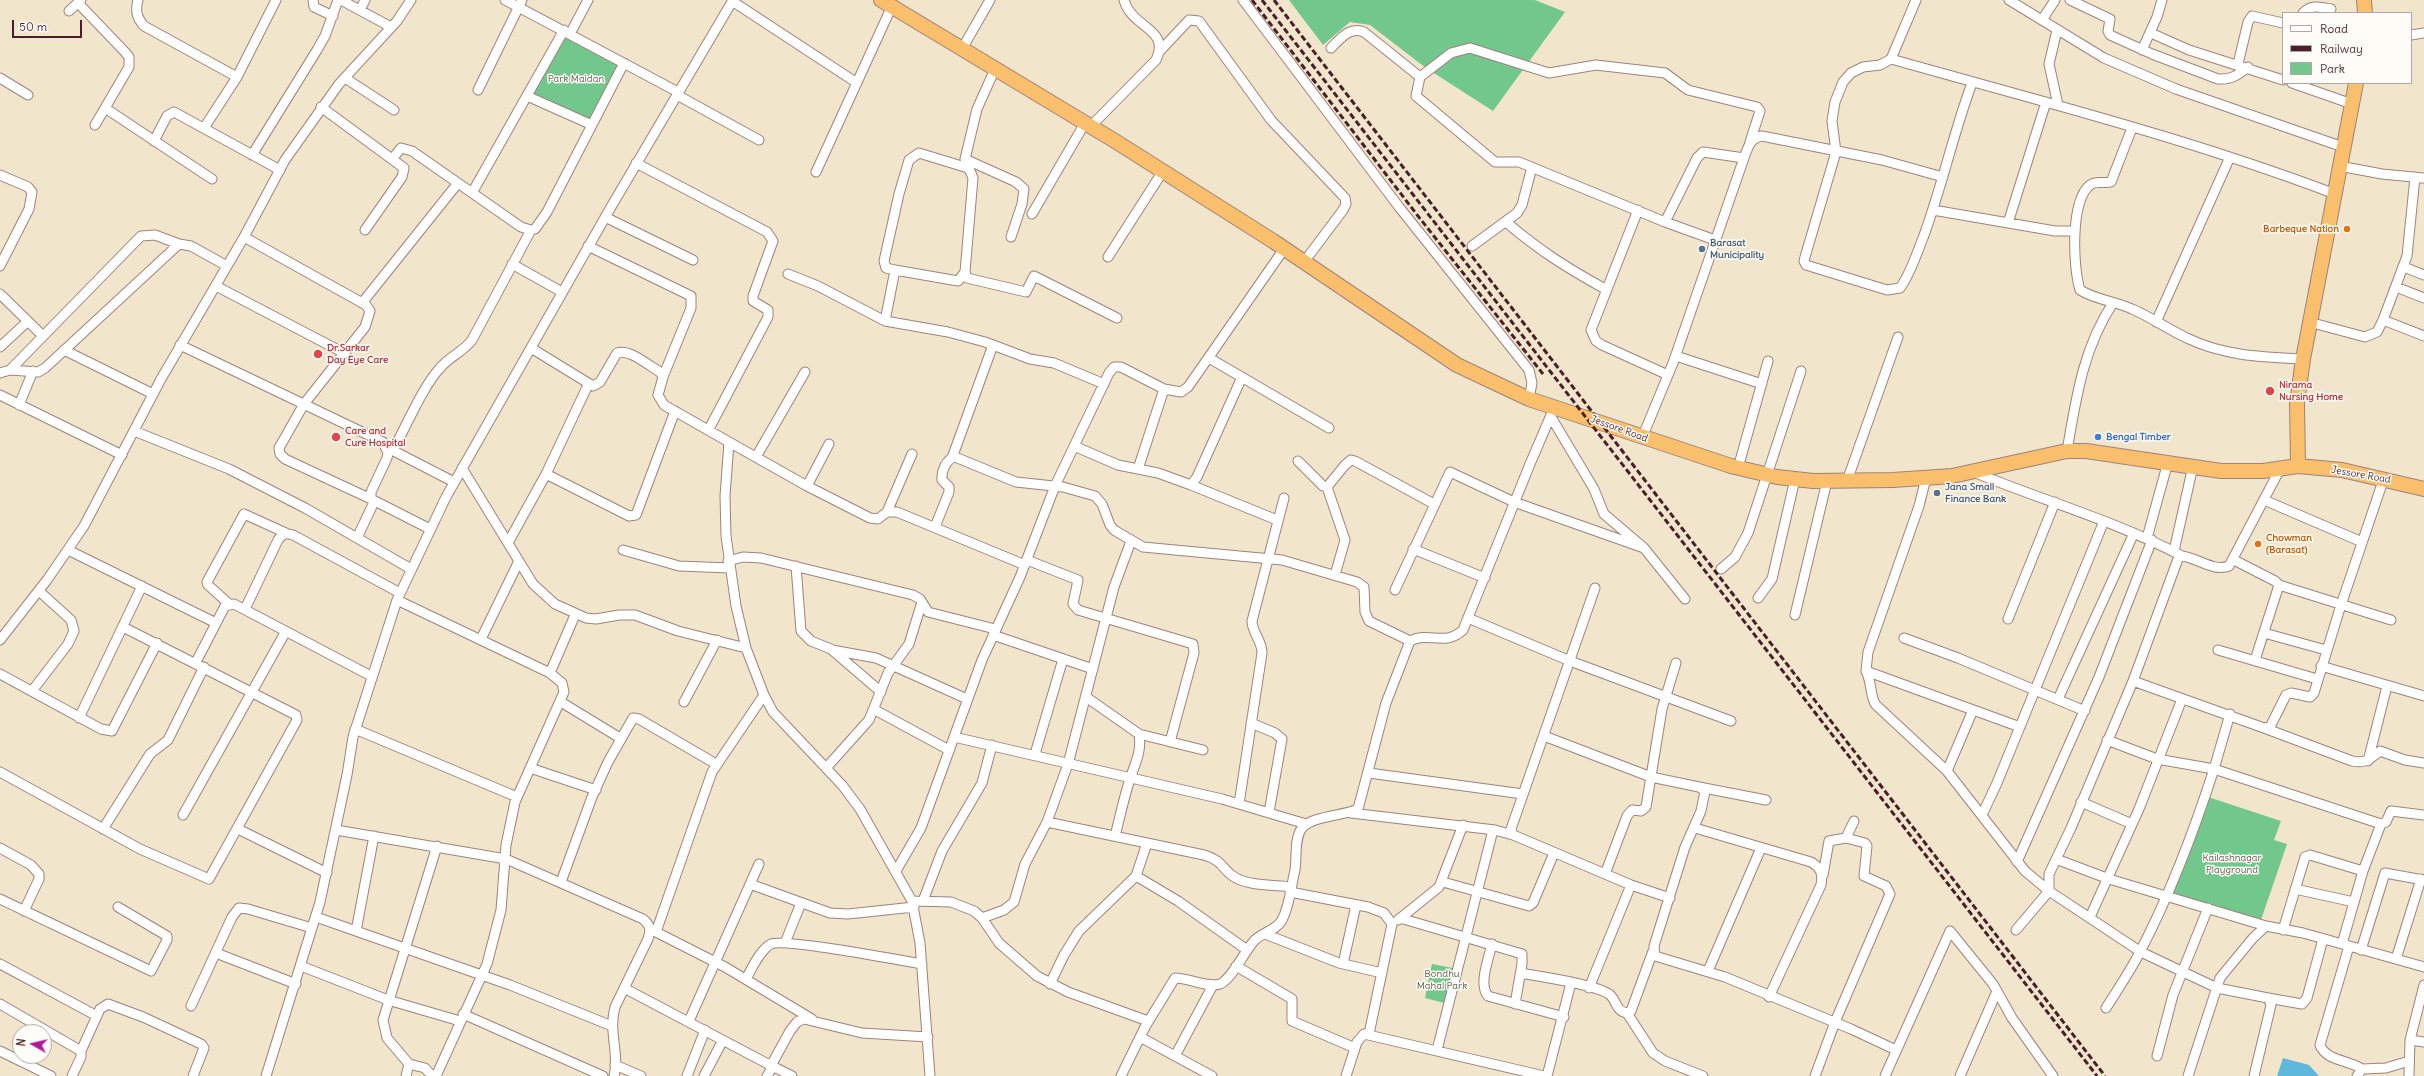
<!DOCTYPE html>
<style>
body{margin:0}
#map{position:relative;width:2424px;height:1076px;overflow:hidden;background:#f1e6cc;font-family:Delius,sans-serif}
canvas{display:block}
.legend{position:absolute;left:2282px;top:12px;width:130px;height:72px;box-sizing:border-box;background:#fdfcf7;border:1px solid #b5a4a5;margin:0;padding:5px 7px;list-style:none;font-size:12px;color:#4a1f2b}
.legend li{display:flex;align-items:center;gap:8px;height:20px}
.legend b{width:20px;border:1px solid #b5a4a5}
.north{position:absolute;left:12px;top:1024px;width:40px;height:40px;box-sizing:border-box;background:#fdfcf7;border:1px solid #b5a4a5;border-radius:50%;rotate:278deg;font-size:11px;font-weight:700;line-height:16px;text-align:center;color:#4a1f2b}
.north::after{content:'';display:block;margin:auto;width:14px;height:18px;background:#b5179e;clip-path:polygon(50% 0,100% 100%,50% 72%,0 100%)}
.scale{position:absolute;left:12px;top:20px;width:70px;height:18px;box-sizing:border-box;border:2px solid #4a1f2b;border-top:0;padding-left:5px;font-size:12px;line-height:14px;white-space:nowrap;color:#4a1f2b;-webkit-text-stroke:3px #fdfcf7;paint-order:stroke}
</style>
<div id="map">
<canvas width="2424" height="1076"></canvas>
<ul class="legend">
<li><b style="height:5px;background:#fff"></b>Road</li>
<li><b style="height:5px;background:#4a1f2b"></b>Railway</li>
<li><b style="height:11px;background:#72c88c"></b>Park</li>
</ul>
<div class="north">N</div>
<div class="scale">50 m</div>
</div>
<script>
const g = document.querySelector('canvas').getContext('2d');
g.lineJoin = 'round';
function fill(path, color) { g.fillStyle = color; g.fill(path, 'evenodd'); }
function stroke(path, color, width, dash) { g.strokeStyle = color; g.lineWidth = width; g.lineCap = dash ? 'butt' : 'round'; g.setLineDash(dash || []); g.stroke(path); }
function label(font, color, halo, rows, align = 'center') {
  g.font = font + ' Delius,sans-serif'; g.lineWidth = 3; g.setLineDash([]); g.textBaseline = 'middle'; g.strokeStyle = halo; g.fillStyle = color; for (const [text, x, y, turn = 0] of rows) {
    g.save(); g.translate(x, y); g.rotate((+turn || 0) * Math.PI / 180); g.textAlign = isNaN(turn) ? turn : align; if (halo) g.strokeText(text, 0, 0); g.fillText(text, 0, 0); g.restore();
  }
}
fill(new Path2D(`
 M1289,0H1535L1565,12L1493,111L1426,68L1370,25L1350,22L1323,45Z
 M563,35L619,65L591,121L533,94Z
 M2208,797L2281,821L2274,840L2287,844L2261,920L2173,893Z
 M1432,964L1458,969L1448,1004L1425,998Z`), '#72c88c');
fill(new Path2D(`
 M2283,1058L2309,1065L2319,1076H2277Z`), '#5db8db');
const minor = new Path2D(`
 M138,0C135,11 137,18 144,26L237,77
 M313,0L314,7L333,16
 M341,0L391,27
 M505,0L678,92
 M1243,0L1399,207L1529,370L1532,383L1529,399
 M1916,0L1891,59L1880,65L1863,67L1851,73L1843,82L1835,102L1832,121L1836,152L1805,257L1804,261L1806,265L1887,290L1900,288C1911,273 1916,255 1923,238C1942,187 1953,134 1972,83
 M2009,0L2104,58L2176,89L2343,147
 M2070,0L2110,19L2108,31L2110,35L2152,54L2218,79C2231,80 2238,75 2248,67
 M732,1L857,83
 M78,3L125,52L129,57V67L95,125
 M360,10L365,0
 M69,11L81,0
 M2303,13C2311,4 2321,7 2331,9
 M2042,20L2055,0
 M2057,30L2049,64L2058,105
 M2151,33L2189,50L2283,80
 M570,34L588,0
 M2411,35L2424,33
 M1331,48C1341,38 1350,26 1364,32L1420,77L1416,96L1495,162H1519L1665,222L1715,240
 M962,49L990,0
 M2142,50L2157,17L2162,0
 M1159,52L1189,20L1199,21L1271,120L1345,198L1346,204L1343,210L1304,262
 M1891,59C2040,101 2190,139 2335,194
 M2238,64L2248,22L2252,16L2283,23
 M995,69L977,109L965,159L973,178L965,272L967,278L1026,292L1034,276L1117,318
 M1420,77L1451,53L1470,48L1549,73L1596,65L1665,73L1688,90L1757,107L1760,111L1750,142
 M0,78L28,95
 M345,78L394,110
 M2292,83L2352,104
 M478,90L522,0
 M677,95L759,140
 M527,96L592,125
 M321,107L404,168L402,177L365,230
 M105,108L212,179
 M1091,126L1156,60C1171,28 1132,29 1124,0
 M204,128L237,77L276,0
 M2132,128L2111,182C2104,184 2096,180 2090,185C2070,201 2073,268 2080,290C2096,300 2115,301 2132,309C2151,317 2169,330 2189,339C2225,356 2263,357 2303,359
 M154,141L167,116L174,112L280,170
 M252,155L317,50L325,36L338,0
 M393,158L401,148L412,151L521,227L531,230L535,229L547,212L624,63
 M965,159L1016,182L1024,189L1022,204L1011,237
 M636,163L767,232L773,241L753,296V301L768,310V317L709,429
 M2339,166L2382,174L2424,178
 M816,172L892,6
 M0,175L28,187L32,192L29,209L0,266
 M472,193L564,30
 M1638,210L1591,330L1596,341L1602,345L1668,375
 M1933,210L2055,231H2075
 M1032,214L1085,123
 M605,217L693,260
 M1506,222C1540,251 1567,268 1607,290
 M1665,222L1697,158L1703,152L1744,158
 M2008,223L2046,102
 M244,237L366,305L370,311L365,327L304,404L279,448L280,454L285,459L371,499
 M588,246L691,296V308L663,377L658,395L664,405L729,442L725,496L726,536L736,606L746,648L764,695L773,712L842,785L860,809L912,901L920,943L930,1076
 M1472,246L1517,213L1522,205L1532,167
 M1108,257L1163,171
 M512,264L562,292
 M2404,267L2424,275
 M895,270L886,268L884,261L899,194L909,160L919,153L968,168
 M788,274L818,286L885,321L948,332L985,342L1030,359L1054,363L1104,384
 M216,286L344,353
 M2396,287L2424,298
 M0,294L43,336
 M362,303L458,183
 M2383,320L2424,336
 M885,321L895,270L958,281L965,272
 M2156,322L2230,157
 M2309,322L2365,337L2377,332L2383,320L2407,256L2415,177
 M180,345L383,442L388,453L387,458L371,492V499L430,529
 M0,347L28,321
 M531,348L593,386L600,382L617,353C629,348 649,366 660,372L663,377
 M64,350L153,394
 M1676,356L1762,384
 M1209,358L1329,428
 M10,370L38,372L45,368L179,244L191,246L227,266
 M0,373L10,370L141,236L155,235L179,244
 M0,395L122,455
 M19,405L33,371
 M1551,417L1594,489L1604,514L1644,548L1685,599
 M134,431L229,469L305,508L411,569
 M1642,438L1673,363L1744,158C1748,147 1750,138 1762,136L1882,160L1943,177
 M729,442L807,486L870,518L878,519L887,512H897L1025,565
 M1074,446L1118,465L1158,473L1191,485L1197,477L1242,377
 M388,448L454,482
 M393,450C406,427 423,386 440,368C450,356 463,352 472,340L531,230
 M2067,451C2076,399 2083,348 2113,303
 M756,457L805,372
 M952,458L993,345
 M1298,461L1323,486L1327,487L1345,465L1351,460L1355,461L1434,504
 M462,468L533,584L555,604L586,618L596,619L619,615H635L678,631L746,648
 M1738,468L1768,361
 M1138,469L1164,389
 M1976,473C2044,501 2116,521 2182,556
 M546,474L629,516L636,515L675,411
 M1926,478L1919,506L1868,652L1866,671L2020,727
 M1847,481L1898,337
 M1191,485L1277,520
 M807,486L829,444
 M1327,487L1345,540L1335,575
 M2264,500L2362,542
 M887,512L912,454
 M935,527L949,492V487L942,480C941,472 946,459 955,457L1016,482L1063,487L1095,496L1102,504L1110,525L1114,530L1143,547L1282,560L1357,582L1364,587L1365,612L1369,621L1410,641
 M357,538L374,502
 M2147,538L2168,462
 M509,541L546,474L588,385
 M1413,549L1485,578
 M68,550L216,623
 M623,550L679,566L730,568
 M2174,551L2193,466
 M1027,560L1078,580L1073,604L1078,610L1193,644L1194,653L1170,742
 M2234,560L2275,581L2279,585L2255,660
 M728,561L743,557L761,558L913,595L920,599L928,612L995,629
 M796,566L801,631L811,641L831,649L881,692
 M1721,569L1735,557L1748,533L1801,371
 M2279,585L2391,620
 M1595,588L1511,829L1513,835L1518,837L1631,885L1670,898
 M1395,590L1450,472L1514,502L1644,548
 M1758,598L1772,579L1795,479
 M397,600L550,673L562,683L564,692L515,802L506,845L501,910L487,964L436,1076
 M228,603L208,585L207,582L244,514L286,533
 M245,609L278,540C283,533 286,533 293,535L400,593
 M1795,615L1827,481
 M1468,618L1570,661L1731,721
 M2008,619L2055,502
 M2264,633L2326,650
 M993,635L1093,669
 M1904,638L1958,658L2085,711
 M481,639L519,561
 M0,640L47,580L84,526L161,379L244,237L285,160L339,84L397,21L411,0
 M832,650L876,658L967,699
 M2218,650L2317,679
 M196,662L225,606L234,604L371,676
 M2321,666L2424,696
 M1866,671C1872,682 1870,698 1876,705L1947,771L2025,871L2049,891L2141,952L2217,988L2268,998L2271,1005L2254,1076
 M550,673L575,615
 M0,674L101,729L112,731L157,643
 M2133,681L2264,728L2270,727L2286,695L2291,693L2310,697L2314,693L2341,605L2384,478
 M32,691L68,644L74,631L71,620L39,591
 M1086,697L1139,734C1142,752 1135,763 1130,779C1124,797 1120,817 1115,836
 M2058,699L2134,533
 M561,702L620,738
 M684,702L717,640
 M875,710L949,750
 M79,718L142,586
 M1251,723L1275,733L1282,739L1269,812
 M2264,728L2352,761C2365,764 2370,759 2380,751L2405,760L2424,763
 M355,729L517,797
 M1139,734L1203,750
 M1544,736L1651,777L1699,787L1705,791L1701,811L1685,847L1654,946L1655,956L1725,977L1851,1029L1896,1050
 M954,737L1222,799L1306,824
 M2107,740L2157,759L2214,769L2230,714
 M1035,754L1063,659
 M2368,761L2387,686
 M530,768L596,790
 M826,768L869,720L888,673L909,644L922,602
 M1947,771L1973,710
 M0,772L140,849L209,879L297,720L296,715L123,627
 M1369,773L1523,794
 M1699,787L1766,800
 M2081,802L2132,824
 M1239,804L1262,653C1262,640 1252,633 1252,621L1284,498
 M1351,813L1495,830
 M183,815L286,631
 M1982,815L1997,783L2104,521
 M1047,822L1204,855C1226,862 1221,870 1236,878C1251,886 1274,885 1291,887
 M1695,828L1811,862C1821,868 1823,873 1821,885L1769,997
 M103,829L150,754L168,740L204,667
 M238,829L327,873
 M336,830L506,859L643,919C651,926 651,930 648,939L615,1007C608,1032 620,1055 614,1076
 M0,848L31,865L39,874V879L24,911
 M2056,859L2109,879L2266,926
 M2017,862L2099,677L2152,540
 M896,871L921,828L982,660L1020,577L1055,486L1109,373L1114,367H1121L1164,389L1181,392L1188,387L1284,249
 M1605,874L1627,816L1632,810L1641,811L1646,807L1662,709L1676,663
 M1823,875L1829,841L1846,838L1854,821
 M1136,876L1178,901L1247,950
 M561,882L592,797L608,762L633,718L639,719L716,764
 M1443,882L1529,906L1533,903L1554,853
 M750,884L830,913L848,914L914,907
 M2295,889L2354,902
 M1290,892L1368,907L1384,913L1392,924L1369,1034
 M0,899L151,971L167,940V936L118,907
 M912,901L951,902L974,911L982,918L999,943L1037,976L1068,992L1148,1021
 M923,901L942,851L982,783L992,745
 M316,917L510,985L612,1026
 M2090,917L2139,809L2182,699
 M982,918L1004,910L1014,902L1025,864L1047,822L1068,764L1114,587L1131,541
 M1400,918L1522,954V964L1515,1004
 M1398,920L1439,887L1463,825
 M652,930L725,967L812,1019
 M2016,930L2049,891V874L2071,828L2133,681L2178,559L2182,556C2198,558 2213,572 2229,566L2280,469
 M2283,930L2305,857L2310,855L2363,871
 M356,931L374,836
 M1950,931L1993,984L2012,1018L2053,1076
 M656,932L712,772L764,695
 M1265,934L1339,963L1382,973
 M785,943L801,903
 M1492,944C1489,958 1478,984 1488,996L1564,1017
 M2342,944L2363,871L2381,824
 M2349,946L2320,1045C2326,1061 2349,1060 2362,1069
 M2361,950L2385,873L2424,880
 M216,953L296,984
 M2396,959L2421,879
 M0,964L97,1016
 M1343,964L1356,905
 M301,966L388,1000L460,1021
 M1236,966L1292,999V1021L1355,1048
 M1708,971L1761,848
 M1521,973C1541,977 1594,984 1609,994C1617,1000 1615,1011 1627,1013L1631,1011L1653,951
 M746,979C752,968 760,950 771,944C783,938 900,960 922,964
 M1050,984L1064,955L1079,931L1136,876L1147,843
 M624,988L768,1064L773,1062L790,1031L797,1022L804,1019L862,1033L928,1037
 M1589,988L1631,885
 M2268,998L2302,1004L2307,998L2323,939
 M0,1004L81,1051V1057L72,1076
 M191,1006L232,917L239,908L248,909L312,928
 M2106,1008C2118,989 2131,970 2141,950C2171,892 2194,831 2214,769L2381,824L2386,822L2391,811L2424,815
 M1627,1013L1653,1053L1665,1061L1703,1076
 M463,1014L603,1076
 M689,1021L759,864
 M1140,1037L1212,1076
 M2410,1040L2424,1042
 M1437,1050L1492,834L1495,830L1513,835
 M0,1051L51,1076
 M81,1051L100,1009L108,1004L143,1017L201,1044L204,1048L193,1076
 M1175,1056L1213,985
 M2157,1056L2173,995L2208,908
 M409,1064L425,1068L432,1076
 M768,1064L792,1076
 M615,1065L641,1076
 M266,1076L320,902L347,775L353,737L397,600L446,497L611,207L733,0
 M406,1076L409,1064L387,1038L383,1020L437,846
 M687,1076L705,1030
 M704,1076L723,1040
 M767,1076L773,1066
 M1121,1076L1145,1027L1175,978C1189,978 1207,988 1220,984C1232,979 1244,952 1254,941C1262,932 1276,931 1282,920C1290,905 1291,886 1295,870C1297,858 1294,838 1302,828C1312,816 1343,816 1358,809L1386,703L1410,641C1429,631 1445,647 1463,630L1530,464L1554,408
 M1346,1076L1357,1042L1364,1034L1544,1076
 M1547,1076L1571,983
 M1815,1076L1835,1022L1890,894L1886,886L1864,876L1867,846L1865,843L1846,838
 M1885,1076L1950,931
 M1960,1076L1997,991
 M2188,1076L2220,978L2253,938L2266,926L2303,933L2424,967
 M2357,1076L2362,1069L2386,1068L2409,1061
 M2409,1076L2410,1040L2424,985`);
const highway = new Path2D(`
 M881,0L1115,141L1273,241L1457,365L1529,399L1731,466L1777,477L1813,481L1893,480L1952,476L2067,451H2086L2221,471H2263L2298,466L2342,470L2424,489
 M2364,0L2365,13
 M2298,466L2297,403L2303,359L2356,83`);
stroke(minor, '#9e827c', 11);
stroke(highway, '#9e827c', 16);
stroke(minor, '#fff', 9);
stroke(highway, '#f9bf6d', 14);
stroke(new Path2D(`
 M1252,0L1418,216L1543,374
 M1262,0L2097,1076
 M1274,0L2105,1076`), '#4a1f2b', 3, [6, 3]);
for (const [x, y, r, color] of [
 [2347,229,4,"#e8710a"],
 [1702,249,4,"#5c6f8a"],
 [318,354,5,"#e0444e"],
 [2270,391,5,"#e0444e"],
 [336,437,5,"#e0444e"],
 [2098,437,4,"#3f7fe0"],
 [1937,493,4,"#5c6f8a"],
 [2258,544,4,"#e8710a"]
]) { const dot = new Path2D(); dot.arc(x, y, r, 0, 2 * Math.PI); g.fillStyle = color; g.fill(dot); stroke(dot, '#fdfcf7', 1.5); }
label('10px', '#585a4d', '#fdfcf7', [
 ["Park Maidan",576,79],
 ["Kailashnagar",2232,858],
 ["Playground",2232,870],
 ["Bondhu",1442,974],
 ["Mahal Park",1442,986]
]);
label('bold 10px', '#c56008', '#fdfcf7', [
 ["Barbeque Nation",2339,229],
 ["Chowman",2266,538,"left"],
 ["(Barasat)",2266,550,"left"]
], 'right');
label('bold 10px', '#4e5e75', '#fdfcf7', [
 ["Barasat",1710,243],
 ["Municipality",1710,255],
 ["Jana Small",1945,487],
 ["Finance Bank",1945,499]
], 'left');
label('bold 10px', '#be3a42', '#fdfcf7', [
 ["Dr.Sarkar",327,348],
 ["Day Eye Care",327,360],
 ["Nirama",2279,385],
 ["Nursing Home",2279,397],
 ["Care and",345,431],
 ["Cure Hospital",345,443]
], 'left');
label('10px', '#4a1f2b', '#fdfcf7', [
 ["Jessore Road",1619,429,20],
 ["Jessore Road",2361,475,10]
]);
label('bold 10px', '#366cbe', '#fdfcf7', [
 ["Bengal Timber",2106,437]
], 'left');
</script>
